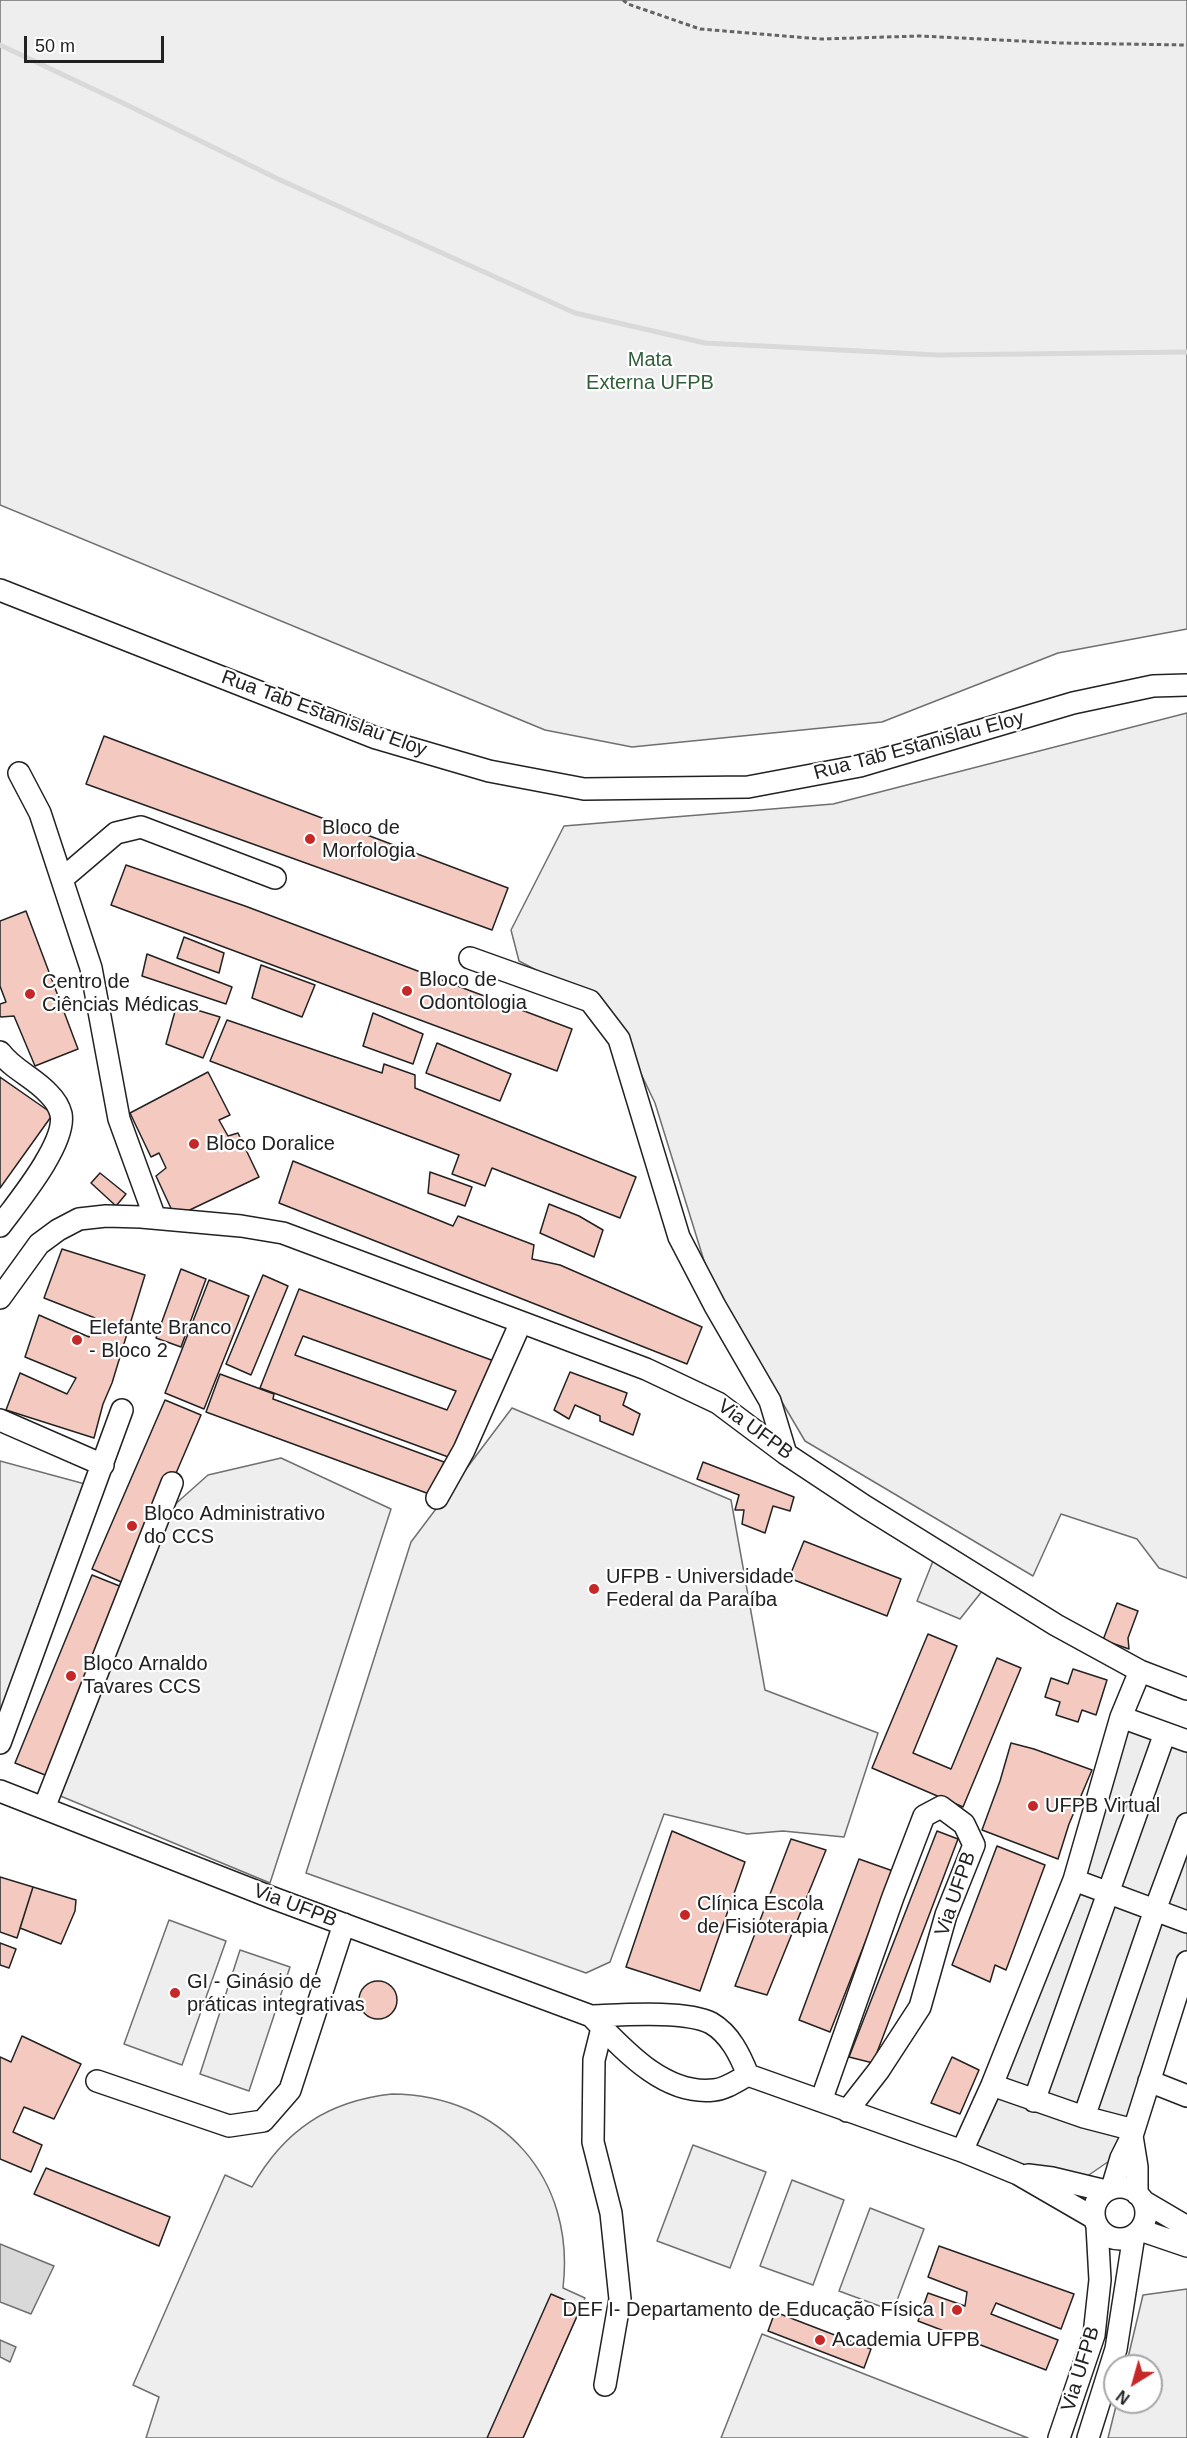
<!DOCTYPE html>
<meta charset="utf-8">
<style>
body{margin:0}
#map{position:relative;width:1187px;height:2438px;overflow:hidden;background:#fff;font-family:Arial,sans-serif}
canvas{display:block}
.north{position:absolute;left:1103px;top:2354px;width:60px;height:60px;box-sizing:border-box;background:#fff;border:2px solid #a7a7a7;border-radius:50%;rotate:217deg;font-size:16px;font-weight:700;line-height:24px;text-align:center;color:#222}
.north::after{content:'';display:block;margin:auto;width:21px;height:27px;background:#c62828;clip-path:polygon(50% 0,100% 100%,50% 72%,0 100%)}
.scale{position:absolute;left:24px;top:36px;width:140px;height:27px;box-sizing:border-box;border:3px solid #222;border-top:0;padding-left:8px;font-size:18px;line-height:21px;white-space:nowrap;color:#222;-webkit-text-stroke:4px #fff;paint-order:stroke}
</style>
<div id="map">
<canvas width="1187" height="2438"></canvas>
<div class="north">N</div>
<div class="scale">50 m</div>
</div>
<script>
const g = document.querySelector('canvas').getContext('2d');
g.lineJoin = 'round';
function fill(path, color) { g.fillStyle = color; g.fill(path, 'evenodd'); }
function stroke(path, color, width, dash) { g.strokeStyle = color; g.lineWidth = width; g.lineCap = dash ? 'butt' : 'round'; g.setLineDash(dash || []); g.stroke(path); }
function label(font, color, halo, rows, align = 'center') {
  g.font = font + ' Arial,sans-serif'; g.lineWidth = 4.5; g.setLineDash([]); g.textBaseline = 'middle'; g.strokeStyle = halo; g.fillStyle = color; for (const [text, x, y, turn = 0] of rows) {
    g.save(); g.translate(x, y); g.rotate((+turn || 0) * Math.PI / 180); g.textAlign = isNaN(turn) ? turn : align; if (halo) g.strokeText(text, 0, 0); g.fillText(text, 0, 0); g.restore();
  }
}
const green = new Path2D(`
 M0,0H1187V629L1058,653L882,722L632,747L545,730L0,505Z
 M1187,713V1578L1159,1568L1137,1539L1061,1514L1033,1576L805,1441L710,1280L655,1103L610,1009L519,961L511,930L564,826L833,804Z
 M512,1408L731,1500L765,1690L878,1733L844,1837L783,1831L747,1834L664,1814L610,1962L586,1973L306,1873L411,1542Z
 M281,1458L391,1509L270,1883L58,1795L163,1515L208,1475Z
 M0,1461L85,1484L0,1733Z
 M935,1556L983,1590L960,1619L917,1601Z
 M169,1920L226,1941L182,2065L124,2044Z
 M240,1950L290,1967L249,2091L200,2074Z
 M392,2094C502,2095 576,2178 563,2288L585,2298L523,2438H146L159,2397L133,2385L225,2175L252,2187C284,2130 328,2101 392,2094Z
 M693,2145L766,2172L730,2268L657,2241Z
 M792,2180L844,2200L813,2285L760,2266Z
 M870,2208L924,2229L893,2311L839,2291Z
 M1187,2289V2438H1108L1117,2402H1151V2366H1126L1143,2295Z
 M762,2334L1028,2438H721Z`);
fill(green, '#eee');
stroke(green, '#6f6f6f', 1.5);
const parking = new Path2D(`
 M1125,1729L1187,1752V1961L1115,2157L1086,2177L1051,2181L968,2147Z`);
fill(parking, '#ededed');
stroke(parking, '#6f6f6f', 1.5);
const water = new Path2D(`
 M0,2244L54,2266L31,2314L0,2302Z
 M0,2340L16,2347L10,2362L0,2357Z`);
fill(water, '#d9d9d9');
stroke(water, '#6f6f6f', 1.5);
stroke(new Path2D(`
 M0,45L123,103L278,179L575,313L705,343L938,355L1187,352`), '#d9d9d9', 5);
const building = new Path2D(`
 M104,736L508,888L492,930L86,784Z
 M126,865L245,906L572,1029L557,1071L111,905Z
 M26,911L78,1049L35,1066L14,1016L1,1017L0,1016V1004L6,1002L0,986V921Z
 M184,937L224,953L219,973L177,958Z
 M147,954L232,987L226,1004L142,976Z
 M261,965L315,985L302,1017L252,998Z
 M177,1004L220,1017L203,1058L166,1044Z
 M373,1013L423,1034L413,1064L363,1046Z
 M227,1020L382,1073L384,1064L415,1075V1088L636,1177L620,1218L492,1168L485,1186L452,1174L459,1155L210,1061Z
 M437,1043L511,1074L500,1101L426,1073Z
 M208,1072L230,1115L219,1120L228,1136L238,1133L259,1177L175,1217L156,1176L166,1168L159,1153L151,1157L130,1113Z
 M0,1077L53,1114L0,1188Z
 M293,1161L453,1226L458,1216L534,1245L532,1259L560,1265L702,1327L687,1364L279,1203Z
 M430,1172L472,1187L465,1206L428,1193Z
 M100,1173L126,1194L116,1206L91,1183Z
 M549,1204L579,1216L603,1230L594,1257L540,1233Z
 M62,1249L145,1275L112,1383L103,1404L94,1438L6,1410L20,1373L67,1394L76,1378L25,1357L39,1315L89,1337L95,1318L44,1298Z
 M181,1269L206,1279L181,1347L156,1338Z
 M263,1275L288,1286L251,1375L226,1364Z
 M209,1280L249,1296L204,1409L165,1393Z
 M299,1289L494,1361L451,1458L260,1388ZM303,1336L456,1391L447,1410L295,1355Z
 M570,1372L627,1393L623,1405L640,1414L633,1435L600,1421V1416L575,1405L569,1419L554,1410Z
 M220,1374L274,1394L273,1399L444,1462L432,1495L206,1412Z
 M165,1400L201,1415L128,1585L92,1569Z
 M703,1462L794,1497L790,1511L773,1506L765,1533L742,1524L744,1510H735L739,1495L697,1479Z
 M804,1541L901,1579L887,1616L789,1578Z
 M92,1575L127,1589L50,1777L15,1763Z
 M1117,1603L1138,1611L1128,1638L1129,1649L1103,1640Z
 M928,1634L957,1646L913,1753L951,1769L997,1658L1021,1668L963,1807L872,1768Z
 M1073,1669L1107,1680L1096,1715L1082,1710L1078,1722L1056,1715L1060,1702L1045,1697L1051,1678L1068,1684Z
 M1011,1743L1034,1749L1092,1770L1069,1824L1058,1859L982,1830L1000,1781Z
 M672,1831L745,1862L700,1991L626,1967Z
 M937,1831L958,1839L873,2063L849,2057Z
 M791,1839L826,1850L767,1995L735,1986Z
 M997,1846L1045,1865L1006,1970L995,1965L990,1982L952,1965Z
 M859,1859L893,1871L830,2032L799,2020Z
 M0,1877L33,1887L17,1938L0,1932Z
 M33,1887L76,1900L75,1911L61,1944L20,1928Z
 M0,1943L16,1949L9,1968L0,1965Z
 M359 2000a19 19 0 1 1 38 0a19 19 0 1 1-38 0Z
 M22,2036L81,2064L54,2119L24,2107L13,2132L42,2145L31,2172L0,2159V2057L11,2062Z
 M952,2057L979,2070L960,2114L931,2103Z
 M46,2168L170,2217L159,2246L34,2194Z
 M939,2246L1074,2294L1061,2329L996,2303L991,2314L1058,2340L1046,2370L918,2321L928,2293L965,2306L967,2292L928,2277Z
 M551,2294L581,2307L523,2438H487Z
 M775,2312L871,2349L864,2368L768,2331Z`);
fill(building, '#f3c9c0');
stroke(building, '#222', 1.5);
const minor = new Path2D(`
 M0,590L376,738L489,771L584,789L748,787L860,766L1073,703L1153,686L1187,685
 M19,773L40,813L91,968L119,1119L155,1218
 M62,879L116,833L141,827L275,878
 M470,958L590,1001L619,1039L679,1237L715,1306L770,1401L786,1454
 M0,1052C13,1070 34,1077 49,1094C54,1099 59,1106 61,1114C67,1143 17,1203 0,1226
 M0,1298L39,1244L58,1230L79,1219L106,1216L141,1217L241,1226L283,1233L521,1322
 M0,1420L103,1465
 M437,1498L464,1450L521,1322L646,1369L718,1403L786,1454L866,1507L1056,1625L1140,1671L1187,1689
 M1121,1717L1187,1741
 M0,1743L122,1410
 M0,1791L273,1898L591,2016C620,2015 686,2010 711,2023C730,2034 740,2055 748,2075
 M44,1808L172,1483
 M1074,1880L1187,1922
 M591,2016C623,2049 664,2096 714,2090C726,2089 738,2080 748,2075L962,2151L1018,2174L1094,2218
 M605,2016L594,2060L593,2142L611,2213L620,2299L605,2385
 M97,2081L229,2126L263,2121L290,2090L344,1924
 M1149,2081L1187,2096
 M992,2085L1084,2117L1134,2130
 M821,2101L893,1897L924,1816L941,1807L964,1824L974,1845L946,1915L920,2007L879,2070L847,2111
 M1034,2101L1165,1733
 M1084,2117L1155,1910L1187,1824
 M1132,2136L1137,2167V2194
 M962,2151L992,2085L1074,1880L1121,1717L1140,1671
 M1028,2175L1052,2178L1106,2191
 M1094 2213a26 26 0 1 1 52 0a26 26 0 1 1-52 0Z
 M1112,2188L1121,2158L1132,2136L1187,1962
 M1143,2201L1187,2227
 M1140,2230L1187,2246
 M1059,2438L1094,2335L1100,2280L1097,2226
 M1088,2438L1116,2349L1134,2235`);
stroke(minor, '#222', 24);
stroke(new Path2D(`
 M623,0L628,4L700,29L821,39L920,36L1060,43L1187,45`), '#646464', 3, [4.5, 3]);
stroke(minor, '#fff', 21);
for (const [x, y, r, color] of [
 [310,839,6,"#c62828"],
 [407,991,6,"#c62828"],
 [30,994,6,"#c62828"],
 [194,1144,6,"#c62828"],
 [77,1340,6,"#c62828"],
 [132,1526,6,"#c62828"],
 [594,1589,6,"#c62828"],
 [71,1676,6,"#c62828"],
 [1033,1806,6,"#c62828"],
 [685,1915,6,"#c62828"],
 [175,1993,6,"#c62828"],
 [957,2310,6,"#c62828"],
 [820,2340,6,"#c62828"]
]) { const dot = new Path2D(); dot.arc(x, y, r, 0, 2 * Math.PI); g.fillStyle = color; g.fill(dot); stroke(dot, '#fff', 2); }
label('20px', '#2f5e38', '#fff', [
 ["Mata",650,360],
 ["Externa UFPB",650,383]
]);
label('20px', '#222', '#fff', [
 ["Rua Tab Estanislau Eloy",324,714,20],
 ["Rua Tab Estanislau Eloy",919,746,-15],
 ["Via UFPB",755,1430,36],
 ["Via UFPB",956,1894,-71],
 ["Via UFPB",295,1906,21],
 ["Via UFPB",1081,2369,-73]
]);
label('20px', '#222', '#fff', [
 ["Bloco de",322,828],
 ["Morfologia",322,851],
 ["Bloco de",419,980],
 ["Odontologia",419,1003],
 ["Centro de",42,982],
 ["Ciências Médicas",42,1005],
 ["Bloco Doralice",206,1144],
 ["Elefante Branco",89,1328],
 ["- Bloco 2",89,1351],
 ["Bloco Administrativo",144,1514],
 ["do CCS",144,1537],
 ["UFPB - Universidade",606,1577],
 ["Federal da Paraíba",606,1600],
 ["Bloco Arnaldo",83,1664],
 ["Tavares CCS",83,1687],
 ["UFPB Virtual",1045,1806],
 ["Clínica Escola",697,1904],
 ["de Fisioterapia",697,1927],
 ["GI - Ginásio de",187,1982],
 ["práticas integrativas",187,2005],
 ["DEF I- Departamento de Educação Física I",945,2310,"right"],
 ["Academia UFPB",832,2340]
], 'left');
</script>
